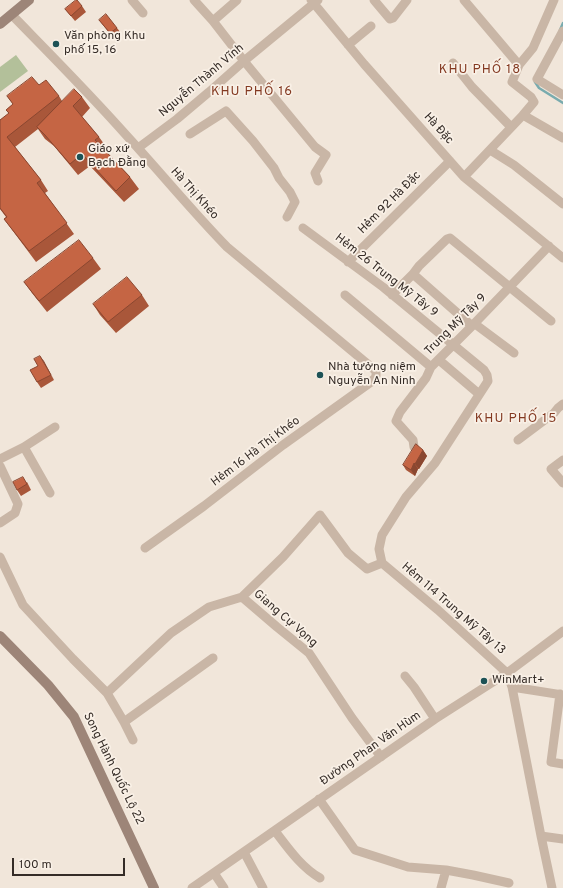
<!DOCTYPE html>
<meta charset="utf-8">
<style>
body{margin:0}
#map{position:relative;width:563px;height:888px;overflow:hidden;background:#f1e6da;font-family:Overpass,sans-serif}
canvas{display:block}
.scale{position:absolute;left:12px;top:858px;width:113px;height:18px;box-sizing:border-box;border:2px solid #352c27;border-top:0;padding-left:5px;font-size:12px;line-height:14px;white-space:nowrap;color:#352c27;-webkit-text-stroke:3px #f9f0e6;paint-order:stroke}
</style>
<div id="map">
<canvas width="563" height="888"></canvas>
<div class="scale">100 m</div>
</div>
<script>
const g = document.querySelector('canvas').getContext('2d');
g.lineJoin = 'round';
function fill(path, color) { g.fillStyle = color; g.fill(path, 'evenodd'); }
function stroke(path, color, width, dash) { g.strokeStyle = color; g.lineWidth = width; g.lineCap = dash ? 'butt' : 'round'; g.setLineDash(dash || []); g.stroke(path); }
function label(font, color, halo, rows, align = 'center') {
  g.font = font + ' Overpass,sans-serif'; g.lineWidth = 3.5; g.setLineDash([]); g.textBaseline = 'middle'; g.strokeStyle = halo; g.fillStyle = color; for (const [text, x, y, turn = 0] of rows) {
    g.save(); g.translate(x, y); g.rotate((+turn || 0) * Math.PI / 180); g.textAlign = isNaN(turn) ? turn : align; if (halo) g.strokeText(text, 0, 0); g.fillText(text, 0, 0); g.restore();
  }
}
fill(new Path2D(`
 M16,55L28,71L0,92V67Z`), '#b3c09a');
stroke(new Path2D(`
 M560,30L563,23
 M535,82L539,88L563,103`), '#79abae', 2.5);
stroke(new Path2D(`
 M132,0L143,13
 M194,0L213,21L244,61L315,147L326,155L315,173L318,181
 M311,0L364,64L464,177L563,258
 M374,0L390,19L393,18L407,0
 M464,0L519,65
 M12,15C51,55 90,94 127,136C161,173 192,211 227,247L376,371V377L371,382L283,445L204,506L145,548
 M213,21L237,0
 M563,31L537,79L563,95
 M348,45L371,26
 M453,63L472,87L511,127
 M523,115L534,102L531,97L512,82L519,65L533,48L554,0
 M190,134L226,111L253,141L274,168L279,178L290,192L295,202L287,217
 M138,148L177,119L209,92L244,61L318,0
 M490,150L514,165L563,204
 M464,177L523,115L563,138
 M303,228L383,287L484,370L487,375L488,381L435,463L406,497L382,535L379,549L382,563
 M348,262L450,161
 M413,274L472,326
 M345,295L431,367
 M392,295L413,274L419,266L447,239L450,238L551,321
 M475,324L514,353
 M439,360L479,394
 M518,440L554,413L558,408L563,404
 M24,447L50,493
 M414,447L413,440L396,421L400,412L426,378L431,367L472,326L549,246
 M0,459L24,447L55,427
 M563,460L551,469L563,483
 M0,466L18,504L15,513L0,523
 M0,557L23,605L73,659L107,693L124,722L133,740
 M382,563L438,610L507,673L512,687L541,836L552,888
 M242,597L283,557L320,515L348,553L367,569L382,563
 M405,676L414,687L435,719
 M512,687L563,695
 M107,693L171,633L209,607L242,597L277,627L309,653L352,718L381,757
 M560,694L551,762L563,764
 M124,722L213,658
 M319,799L355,850L408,867L446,870L473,875L509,883
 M275,831C288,848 301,867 320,878
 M541,836L563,839
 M244,852L263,888
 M214,873L224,888
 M192,888L435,719L507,673L563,631
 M441,888L446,870`), '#c9b6a6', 9);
stroke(new Path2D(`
 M0,24L29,0
 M0,636L48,685L74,717L154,888`), '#9d8578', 10);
fill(new Path2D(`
 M82,6L86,12L75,21L65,9Z
 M99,20L117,28L121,33L114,39Z
 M39,85L59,96L62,101L82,97L90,108L82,117L99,137L107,148L105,150L130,177L139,189L124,202L90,166L78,175L54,146L45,139L38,129L15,147L41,180L48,191L45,193L74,234L36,262L4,219L6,217L0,209V120L9,114L6,110L13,104L7,96Z
 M93,258L101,269L47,312L32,293L24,282Z
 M142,295L149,306L116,333L100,315L93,304Z
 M40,356L54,380L41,388L37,382L38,366Z
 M423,450L427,456L419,469H418L415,476L406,470L403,465Z
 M27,482L31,490L21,496L17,490Z`), '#a9573a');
fill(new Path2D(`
 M40,356L44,361L54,380L51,375Z
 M423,450L427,456L419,469L415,464Z
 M414,463L418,469L415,476L411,470Z`), '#8a4730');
const building = new Path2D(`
 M76,0H77L82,6L71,16L65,9Z
 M106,14L117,28L110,33L99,20Z
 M32,77L39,85L46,80L59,96L7,137L41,180L37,183L67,223L29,251L4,219L7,217L0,208V120L9,113L6,110L13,104L7,96Z
 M74,89L82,97L73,106L99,137L95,140L130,177L116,191L82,154L70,164L45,135L37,127Z
 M79,240L93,258L39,301L24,282Z
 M127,277L142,295L108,322L93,304Z
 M40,356L51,375L37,382L30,370L38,366L34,359Z
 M416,444L423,450L415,464L414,463L411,470L403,465Z
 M23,477L27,484L17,490L13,482Z`);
fill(building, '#c56544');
stroke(building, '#8a4730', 1);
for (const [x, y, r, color] of [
 [56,44,4,"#1d5256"],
 [80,157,4,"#1d5256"],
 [320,375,4,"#1d5256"],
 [484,681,4,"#1d5256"]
]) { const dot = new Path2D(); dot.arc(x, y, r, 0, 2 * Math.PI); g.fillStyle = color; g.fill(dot); stroke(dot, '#f9f0e6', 1.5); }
label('12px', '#352c27', '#f9f0e6', [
 ["Văn phòng Khu",64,37],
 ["phố 15, 16",64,51],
 ["Giáo xứ",88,150],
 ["Bạch Đằng",88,164],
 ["Nhà tưởng niệm",328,368],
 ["Nguyễn An Ninh",328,382],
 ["WinMart+",492,681]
], 'left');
label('12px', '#352c27', '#f9f0e6', [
 ["Nguyễn Thành Vĩnh",202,81,-40],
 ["Hà Đặc",438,129,48],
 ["Hà Thị Khéo",194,194,48],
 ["Hẻm 92 Hà Đặc",390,203,-45],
 ["Hẻm 26 Trung Mỹ Tây 9",386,276,38],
 ["Trung Mỹ Tây 9",456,325,-45],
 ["Hẻm 16 Hà Thị Khéo",256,452,-37],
 ["Hẻm 114 Trung Mỹ Tây 13",453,609,41],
 ["Giang Cự Vọng",285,619,41],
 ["Đường Phan Văn Hùm",371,749,-35],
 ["Song Hành Quốc Lộ 22",113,769,64]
]);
g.letterSpacing = '1px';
label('13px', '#833921', '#f9f0e6', [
 ["KHU PHỐ 18",480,70],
 ["KHU PHỐ 16",252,92],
 ["KHU PHỐ 15",516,419]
]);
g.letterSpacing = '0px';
</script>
